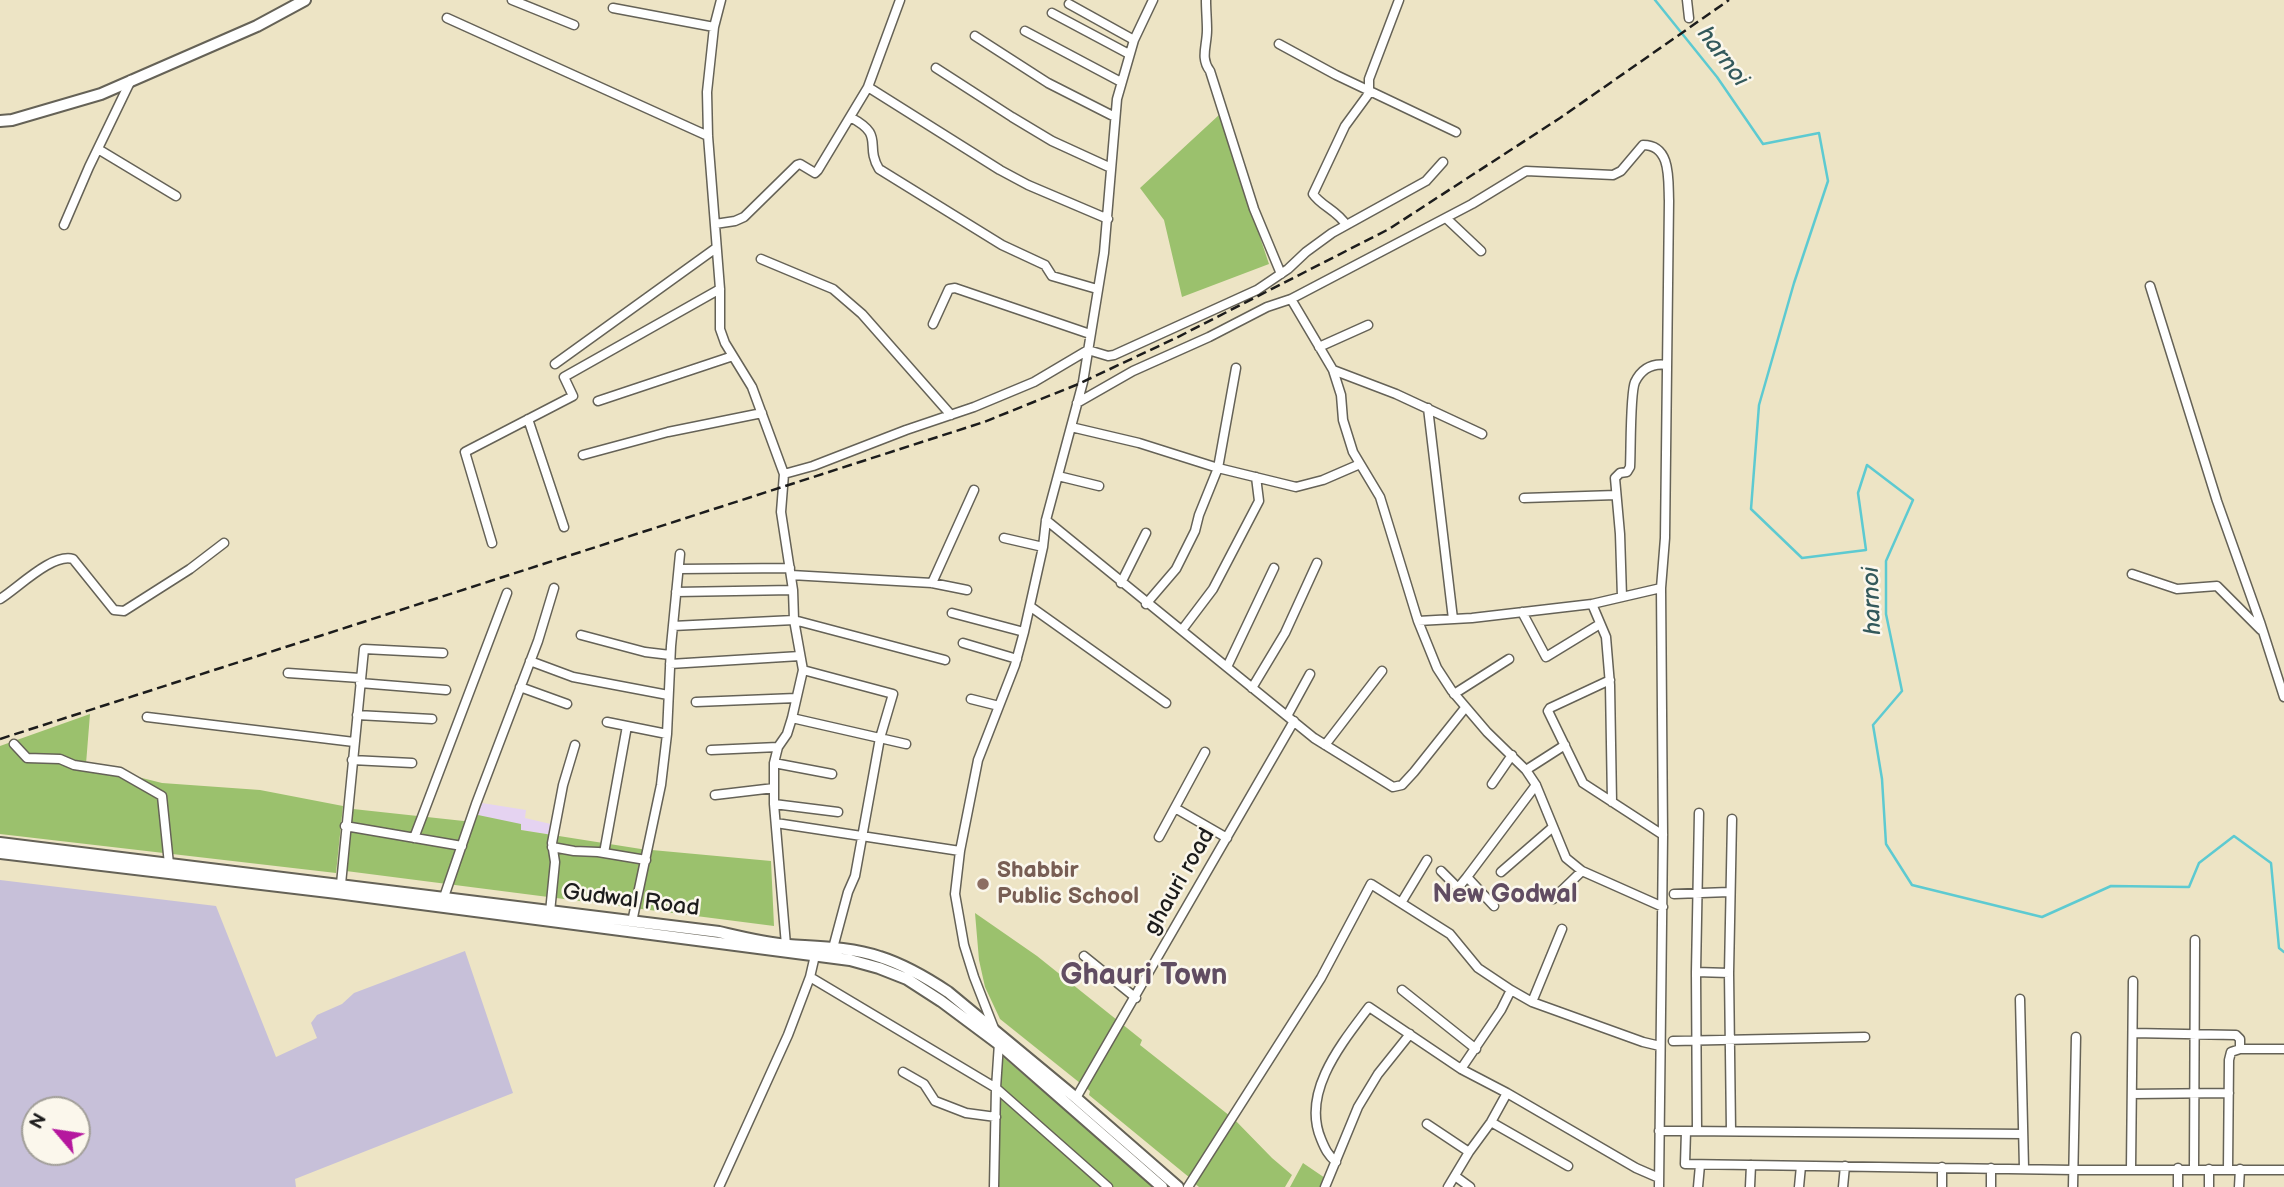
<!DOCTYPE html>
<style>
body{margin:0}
#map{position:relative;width:2284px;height:1187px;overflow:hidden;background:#ede4c5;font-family:"Balsamiq Sans",sans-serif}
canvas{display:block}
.north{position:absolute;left:21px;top:1096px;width:70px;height:70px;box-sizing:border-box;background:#fbf7ec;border:2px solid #a29f99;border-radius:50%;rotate:299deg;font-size:19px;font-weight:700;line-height:28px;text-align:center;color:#1c1c1c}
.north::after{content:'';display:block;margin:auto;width:24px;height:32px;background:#b5179e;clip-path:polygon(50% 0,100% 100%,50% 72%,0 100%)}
</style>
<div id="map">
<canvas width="2284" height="1187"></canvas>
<div class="north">N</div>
</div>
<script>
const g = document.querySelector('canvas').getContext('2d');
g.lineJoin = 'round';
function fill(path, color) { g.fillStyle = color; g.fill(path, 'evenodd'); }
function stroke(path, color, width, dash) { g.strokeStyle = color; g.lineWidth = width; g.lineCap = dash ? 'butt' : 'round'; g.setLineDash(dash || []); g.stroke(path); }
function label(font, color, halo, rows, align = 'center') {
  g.font = font + ' "Balsamiq Sans",sans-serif'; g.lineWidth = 5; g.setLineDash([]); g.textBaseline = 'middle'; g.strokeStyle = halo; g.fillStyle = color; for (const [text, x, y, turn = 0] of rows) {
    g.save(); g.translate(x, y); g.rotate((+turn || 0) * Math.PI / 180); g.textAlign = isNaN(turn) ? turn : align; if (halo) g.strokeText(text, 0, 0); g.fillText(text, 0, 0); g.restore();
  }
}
fill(new Path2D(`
 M482,803L526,810L525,818L555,825L552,835L521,830L478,815Z`), '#e5d3f1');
fill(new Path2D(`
 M0,880L216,906L276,1057L317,1038L311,1023L317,1015L342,1004L354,993L465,951L513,1093L295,1179L296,1187H0ZM35,1110H77V1152H35Z`), '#c7c0d9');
fill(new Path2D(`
 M1219,115L1269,264L1182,297L1164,220L1140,188Z
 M90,714L86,764L162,783L260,790L343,806L336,873L0,834V746Z
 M353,809L473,822L478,815L521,824V830L641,849L771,861L774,926L346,871Z
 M975,913L1037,956L1142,1040L1140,1045L1230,1116L1190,1178L1089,1095L1090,1091L1000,1019L985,987L979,960Z
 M1003,1057L1155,1187H994L998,1060Z
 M1233,1118L1272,1158L1292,1175L1285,1187H1199L1193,1182Z
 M1303,1163L1325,1178L1321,1187H1290Z`), '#9bc16d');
stroke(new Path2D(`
 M1655,0L1717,77L1763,144L1819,133L1828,181L1794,283L1759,405L1751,509L1802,558L1866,550L1858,493L1867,465L1913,500L1886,561V614L1902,691L1873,725L1882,779L1886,844L1912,885L2042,917L2111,886L2189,887L2199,863L2234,836L2271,863L2279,948L2284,952`), '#5dcad1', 2.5);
const street = new Path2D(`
 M512,0L574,25
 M721,0L714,27L707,92L708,136L720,289V329L725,343L752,387L784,474L781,512L793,590L794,620L803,670L792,718L787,734L778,747L774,763V804L786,945
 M1206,0C1206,10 1207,20 1207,30C1207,46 1200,58 1210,71L1254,209L1281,274
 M1687,0L1689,18
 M1069,4L1134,40
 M613,8L714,27
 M1052,13L1129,54
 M447,18L708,136
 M1025,31L1121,82
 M975,36L1048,83L1115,117
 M1279,44L1336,75L1456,132
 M936,68L1012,117L1052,141L1111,168
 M868,87L1000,170L1028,185L1108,219
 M850,117C886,136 864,144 879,169L1002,245L1045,265L1052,276L1097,289
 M98,149L176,196
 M1446,218L1481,251
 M715,224L735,221L744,217L797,165L800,164L815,173L818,170L868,87L900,0
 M64,225L89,167L131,80
 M1346,225C1338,211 1321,206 1313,194L1345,126L1367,96L1369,91V79L1399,0
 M761,259L833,289L862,314L951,415
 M2150,286L2217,501L2260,622L2284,697
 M1291,299L1333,370L1341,395L1343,420L1353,452L1380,497L1418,621L1472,618L1592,604L1661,588
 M933,324L949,289L955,288L1090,334
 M1319,347L1368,325
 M555,364L716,248
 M1333,370L1396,394L1482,434
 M598,401L733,356
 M1077,403L1133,371L1209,337L1267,307L1291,299L1472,204L1526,171L1613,175L1621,171L1643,145C1672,145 1668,181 1669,201L1665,538L1661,588L1663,835L1659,1187
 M1428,408L1453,619
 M528,419L564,527
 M1071,427L1139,443L1218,468L1296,487L1323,480L1360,464
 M583,455L668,432L762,413
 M784,474L813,466L906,430L974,407L1034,382L1088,350L1108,356L1114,355L1257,290L1288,269L1306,252L1332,233L1426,181L1443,162
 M1058,476L1099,486
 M1524,498L1616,495
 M1046,520L1314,738L1393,787L1402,785L1414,772L1465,708
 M1004,538L1043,547
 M492,543L465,452L573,396L564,377L720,289
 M679,569L790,568
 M2132,574L2177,589L2217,586L2261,630
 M791,575L932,583L967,590
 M932,583L974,490
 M1121,583L1146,533
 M676,592L793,590
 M1622,597L1620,534L1615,478L1620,473L1627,472L1630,467C1631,451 1630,393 1635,382C1642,368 1653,363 1667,365
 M0,599C18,588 52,553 73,559L114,610L124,611L190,569L224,543
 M1146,604L1176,569L1195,531L1199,515L1218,468L1236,368
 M1592,604L1606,637L1610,685L1612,802
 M1031,607L1166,703
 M1522,612L1546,657L1600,624
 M952,613L1024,632
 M1418,621L1437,668L1452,691L1487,732L1526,770L1536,785L1566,858L1582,871L1663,907
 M673,626L794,620L945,660
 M1182,630L1213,589L1259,501L1256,477
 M581,635L645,652L670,655
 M963,643L1017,659
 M530,661L573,677L668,695
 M670,664L800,656
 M1227,667L1274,568
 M803,670L893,694L880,738L855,876L848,892L833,948
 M288,673L360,678
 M1610,680L1550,708L1548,711L1583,783L1663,835
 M360,683L446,690
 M520,687L567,704
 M1252,688L1285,633L1317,563
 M1454,694L1509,659
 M971,699L999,706
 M696,702L796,698
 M357,715L432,719
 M1287,716L1310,674
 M147,717L354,742
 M792,718L906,744
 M607,722L667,734
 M14,744L27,758L60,759L74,765L120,772L162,796L169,864
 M1325,745L1382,671
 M711,750L778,747
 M352,760L412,763
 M774,763L832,774
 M1526,770L1565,745
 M1492,784L1512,755
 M715,795L774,788
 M774,804L838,812
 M1175,808L1227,838
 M776,823L960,851
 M345,826L462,846
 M1159,837L1205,752
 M414,838L507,593
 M552,847L574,851L598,852L646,860
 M604,853L627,726
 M1441,871L1458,888L1467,877
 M1501,872L1553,827
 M341,884L364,649L443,653
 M1674,894L1729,892
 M444,897L476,804L538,641L554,588
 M1553,899L1582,871
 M1401,903L1427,860
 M1494,906L1467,877L1536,785
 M550,912L555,862L552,843L563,785L575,745
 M632,922L661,785L667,734L671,646L680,554
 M1084,956L1136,998
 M1696,972L1729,973
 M810,977L996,1088L1108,1187
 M1402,990L1476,1049
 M2020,999L2024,1168
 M1532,1002L1562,929
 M995,1031L974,977L964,945L955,894L960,851L978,760L1015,665L1024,632L1043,547L1046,520L1083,382L1104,253L1117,99L1134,40L1153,0
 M2133,1033L2236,1035L2240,1039V1049
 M1673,1041L1865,1037
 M1461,1069L1501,1010L1511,990
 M903,1072L924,1084L935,1101L966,1113L996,1117
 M2132,1094L2229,1093
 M1076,1098L1294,721
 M1491,1122L1568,1166
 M1427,1124L1469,1152L1448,1187
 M1697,1130L1696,972L1699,813
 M1659,1131H1686
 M1731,1131L1729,973L1732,819
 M2023,1134L1686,1131L1685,1164L2073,1170H2284
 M1469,1152L1491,1122L1507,1093
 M1336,1162C1328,1155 1325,1149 1321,1139C1301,1092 1342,1043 1369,1007L1461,1069L1507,1093L1636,1168L1659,1178
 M2131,1168L2133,981
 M2194,1168L2195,940
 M2228,1169L2229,1060L2231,1052L2240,1049H2284
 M1455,1176L1470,1187
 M719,1187L788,1035L810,977L816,951
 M994,1187L996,1088L999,1043
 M1188,1187L1321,978L1371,884L1450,934L1478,968L1511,990L1532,1002L1643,1042L1660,1046
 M1325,1187L1358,1107L1378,1074L1410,1034
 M1698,1187L1700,1165
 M1750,1187L1751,1165
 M1799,1187L1801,1166
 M1843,1187L1845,1166
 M1942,1187V1167
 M1991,1187V1168
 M2073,1187L2076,1037
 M2178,1187V1168
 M2209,1187V1169
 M2239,1187L2240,1169`);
const secondary = new Path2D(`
 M0,121L12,120L101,94L257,26L305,0
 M0,843L719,932C741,937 765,943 789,945C819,947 851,947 880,957C905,965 927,978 948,992L1076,1098L1178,1187
 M0,853L337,893L850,960L879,968L907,979L941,1001L1000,1045L1162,1187`);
stroke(street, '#656257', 11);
stroke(secondary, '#656257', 14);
stroke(street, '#fff', 8);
stroke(secondary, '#fff', 10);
stroke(new Path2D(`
 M0,739L984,422L1076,385L1176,338L1389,229L1560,118L1729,0`), '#1c1c1c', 2.5, [10, 5]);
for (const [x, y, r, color] of [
 [983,884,7,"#8d6e63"]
]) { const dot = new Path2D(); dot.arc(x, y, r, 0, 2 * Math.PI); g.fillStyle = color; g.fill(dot); stroke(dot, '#fbf7ec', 2.5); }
label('bold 23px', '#785e54', '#fbf7ec', [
 ["Shabbir",997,871],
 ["Public School",997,897]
], 'left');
label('23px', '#1c1c1c', '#fbf7ec', [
 ["ghauri road",1180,882,-60],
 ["Gudwal Road",631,901,7]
]);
label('italic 24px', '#33595b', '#fbf7ec', [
 ["harnoi",1722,57,53],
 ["harnoi",1873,601,-92]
]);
label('bold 26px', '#614d62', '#fbf7ec', [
 ["New Godwal",1505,895]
]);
label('bold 30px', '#614d62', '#fbf7ec', [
 ["Ghauri Town",1144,976]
]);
</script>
